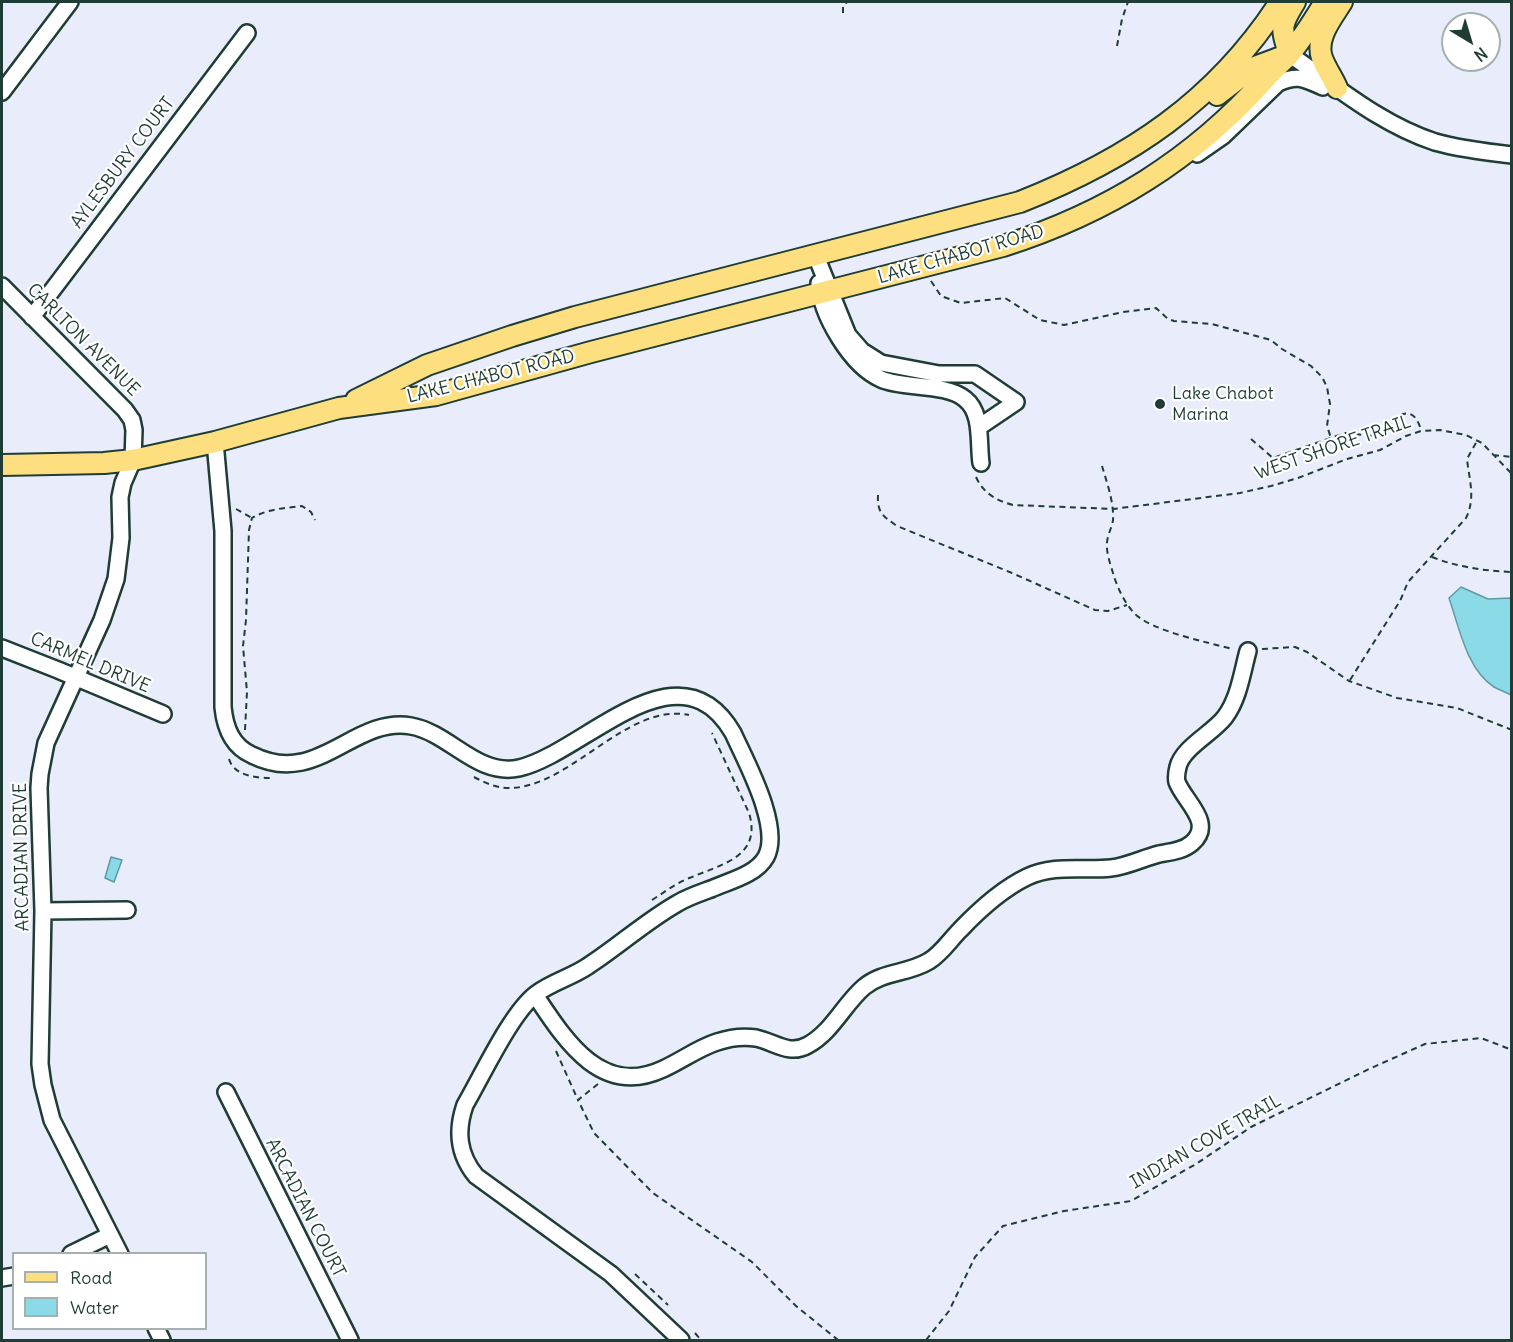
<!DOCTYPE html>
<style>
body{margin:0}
#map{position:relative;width:1513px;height:1342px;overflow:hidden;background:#e8ecfb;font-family:Delius,sans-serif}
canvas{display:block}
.frame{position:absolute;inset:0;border:3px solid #1f3d34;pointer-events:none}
.legend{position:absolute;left:12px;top:1252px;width:195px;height:78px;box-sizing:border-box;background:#fff;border:2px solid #a5b1ae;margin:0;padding:8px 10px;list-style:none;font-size:18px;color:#1f3d34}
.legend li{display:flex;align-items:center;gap:12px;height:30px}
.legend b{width:30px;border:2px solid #a5b1ae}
.north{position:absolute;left:1441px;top:12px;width:60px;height:60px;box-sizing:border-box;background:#fff;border:2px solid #a5b1ae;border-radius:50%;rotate:142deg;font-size:16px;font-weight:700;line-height:24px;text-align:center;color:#1f3d34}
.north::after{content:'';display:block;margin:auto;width:21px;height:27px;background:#1f3d34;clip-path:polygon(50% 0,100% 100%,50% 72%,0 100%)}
</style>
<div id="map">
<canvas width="1513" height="1342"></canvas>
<div class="frame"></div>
<ul class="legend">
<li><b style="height:8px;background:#fedf80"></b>Road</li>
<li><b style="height:16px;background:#8bdae8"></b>Water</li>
</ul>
<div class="north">N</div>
</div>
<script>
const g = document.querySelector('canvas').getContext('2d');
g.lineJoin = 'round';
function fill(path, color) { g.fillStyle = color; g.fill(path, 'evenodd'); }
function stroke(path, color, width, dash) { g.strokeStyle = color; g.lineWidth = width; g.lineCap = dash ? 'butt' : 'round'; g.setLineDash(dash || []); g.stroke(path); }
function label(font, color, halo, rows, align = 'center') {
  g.font = font + ' Delius,sans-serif'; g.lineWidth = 4.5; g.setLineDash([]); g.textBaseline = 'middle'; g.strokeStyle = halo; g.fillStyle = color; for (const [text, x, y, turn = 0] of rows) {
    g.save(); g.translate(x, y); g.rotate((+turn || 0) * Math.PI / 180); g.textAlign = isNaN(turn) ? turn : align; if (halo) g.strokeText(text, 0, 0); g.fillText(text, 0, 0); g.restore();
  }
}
const water = new Path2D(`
 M1461,587L1488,599L1511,598V695C1506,692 1499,690 1494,687C1467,670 1459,627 1449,598Z
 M111,857L122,860L114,882L105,878Z`);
fill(water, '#8bdae8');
stroke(water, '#609ba0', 1.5);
const minor = new Path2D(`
 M1289,54C1336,86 1380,124 1435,142C1460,149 1485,152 1512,155
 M2,92L70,2
 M1197,154L1223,136L1278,83C1299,74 1304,79 1323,87
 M816,256L848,335L862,351L881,363L939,374H975L1016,402L979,427
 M819,283C821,315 851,366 881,379C903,389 946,383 965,399C983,413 978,443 981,463
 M2,286L125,410L132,420L134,430L133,460L123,483L120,497L121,538L116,579L102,620L46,743L40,774L39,788L43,911L40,1064L43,1085L52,1120L120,1254
 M32,317L247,33
 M215,442L223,531V707C225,728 232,746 252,755C318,788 353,716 411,726C450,733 477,777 519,768C584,753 678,639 733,733C746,762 782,827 766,857C756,875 729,881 711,889C700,893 688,897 678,903C646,921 619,946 588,966C572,977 552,982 536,994C511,1013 482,1076 465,1105C456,1131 458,1154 476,1176L611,1274L681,1340
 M2,648L58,670L163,714
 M43,911L127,910
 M535,995C565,1040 601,1098 663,1069C681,1061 698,1048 717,1042C729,1038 743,1036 756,1038C775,1042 789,1056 808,1045C832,1032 844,1004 864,987C883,971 908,974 929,961C941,954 950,940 960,930C979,910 1002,889 1027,877C1055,864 1082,871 1111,868C1128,866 1143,858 1159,854C1170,852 1183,851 1192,843C1215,823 1184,801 1177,782C1176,778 1177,771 1178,767C1182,748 1213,733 1225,717C1239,698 1242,673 1248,651
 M226,1092L350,1340
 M71,1254L110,1235
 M2,1278L14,1276
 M156,1328L162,1340`);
const major = new Path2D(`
 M1289,54C1281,27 1280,26 1295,2
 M1337,88C1333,78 1326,69 1322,58C1315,38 1332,18 1342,2
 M1217,95L1252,68L1284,56
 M356,400L427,365L512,336L575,317L1020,202C1129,159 1216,101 1280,2
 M2,465L104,463L133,460L215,442L339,408L436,395L591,352L1003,246C1107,213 1193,160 1266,78C1273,70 1281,63 1289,55C1302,39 1314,20 1325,2`);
stroke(minor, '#1f3d34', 20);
stroke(major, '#1f3d34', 24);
stroke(new Path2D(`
 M843,13V6L847,2
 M1117,46L1122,19L1128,2
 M931,281L941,296L961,303L1005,298L1040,320L1064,325L1123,312L1156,308L1168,319L1174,321L1212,324L1271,340L1282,349L1311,366L1322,377L1327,387L1330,404L1327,426L1331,438
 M1251,439L1273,458L1345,433L1374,436C1388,425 1411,395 1421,430
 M1493,455L1512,457
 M1102,466C1107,483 1114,502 1113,520C1112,527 1108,534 1107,542C1106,552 1110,563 1113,573C1117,587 1124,602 1134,613C1151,631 1207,642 1232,649
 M976,477C983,493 997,501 1013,505L1113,509L1240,493L1271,486L1298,478L1347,459L1380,450L1406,436L1421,431L1440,430L1466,435L1482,443L1512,474
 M878,495C877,513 883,516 897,526L1012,573L1095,610L1108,611L1127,605
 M236,509L252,518
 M1432,557C1457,567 1485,571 1512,572
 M1262,649L1295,647L1307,652L1349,681L1397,698L1457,708L1512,730
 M1350,680L1400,601L1408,582L1466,518C1476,498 1469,479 1467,459L1477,441
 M245,730L247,692L243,646L246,620L249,530L252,518C267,509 285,508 302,506L311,512L315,520
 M229,759C234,776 256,778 272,778
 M474,777C485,783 497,788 509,788C570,788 627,702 689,715
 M652,900C665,892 677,882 692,877C723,864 762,856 749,813L712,733
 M556,1051L578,1100
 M598,1084L578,1100L594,1133L653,1193L752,1262L796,1306L838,1340
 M635,1274L668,1305
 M695,1333L701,1340
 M926,1340L949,1311L975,1257L1003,1226L1064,1211L1131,1201L1196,1164L1251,1127L1369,1069L1425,1044L1481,1038L1512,1050`), '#1f3d34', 2, [6, 4.5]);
stroke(minor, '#fff', 15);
stroke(major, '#fedf80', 20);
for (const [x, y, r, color] of [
 [1160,404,6,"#1f3d34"]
]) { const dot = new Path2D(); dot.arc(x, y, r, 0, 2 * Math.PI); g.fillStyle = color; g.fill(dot); stroke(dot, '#fff', 2); }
label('18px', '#1f3d34', '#fff', [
 ["AYLESBURY COURT",123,163,-53],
 ["LAKE CHABOT ROAD",961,255,-16],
 ["CARLTON AVENUE",83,340,45],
 ["LAKE CHABOT ROAD",491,377,-14],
 ["WEST SHORE TRAIL",1333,448,-19],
 ["CARMEL DRIVE",90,663,23],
 ["ARCADIAN DRIVE",22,857,-91],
 ["INDIAN COVE TRAIL",1206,1142,-30],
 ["ARCADIAN COURT",305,1208,63]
]);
label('18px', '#1f3d34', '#fff', [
 ["Lake Chabot",1172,394],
 ["Marina",1172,415]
], 'left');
</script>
